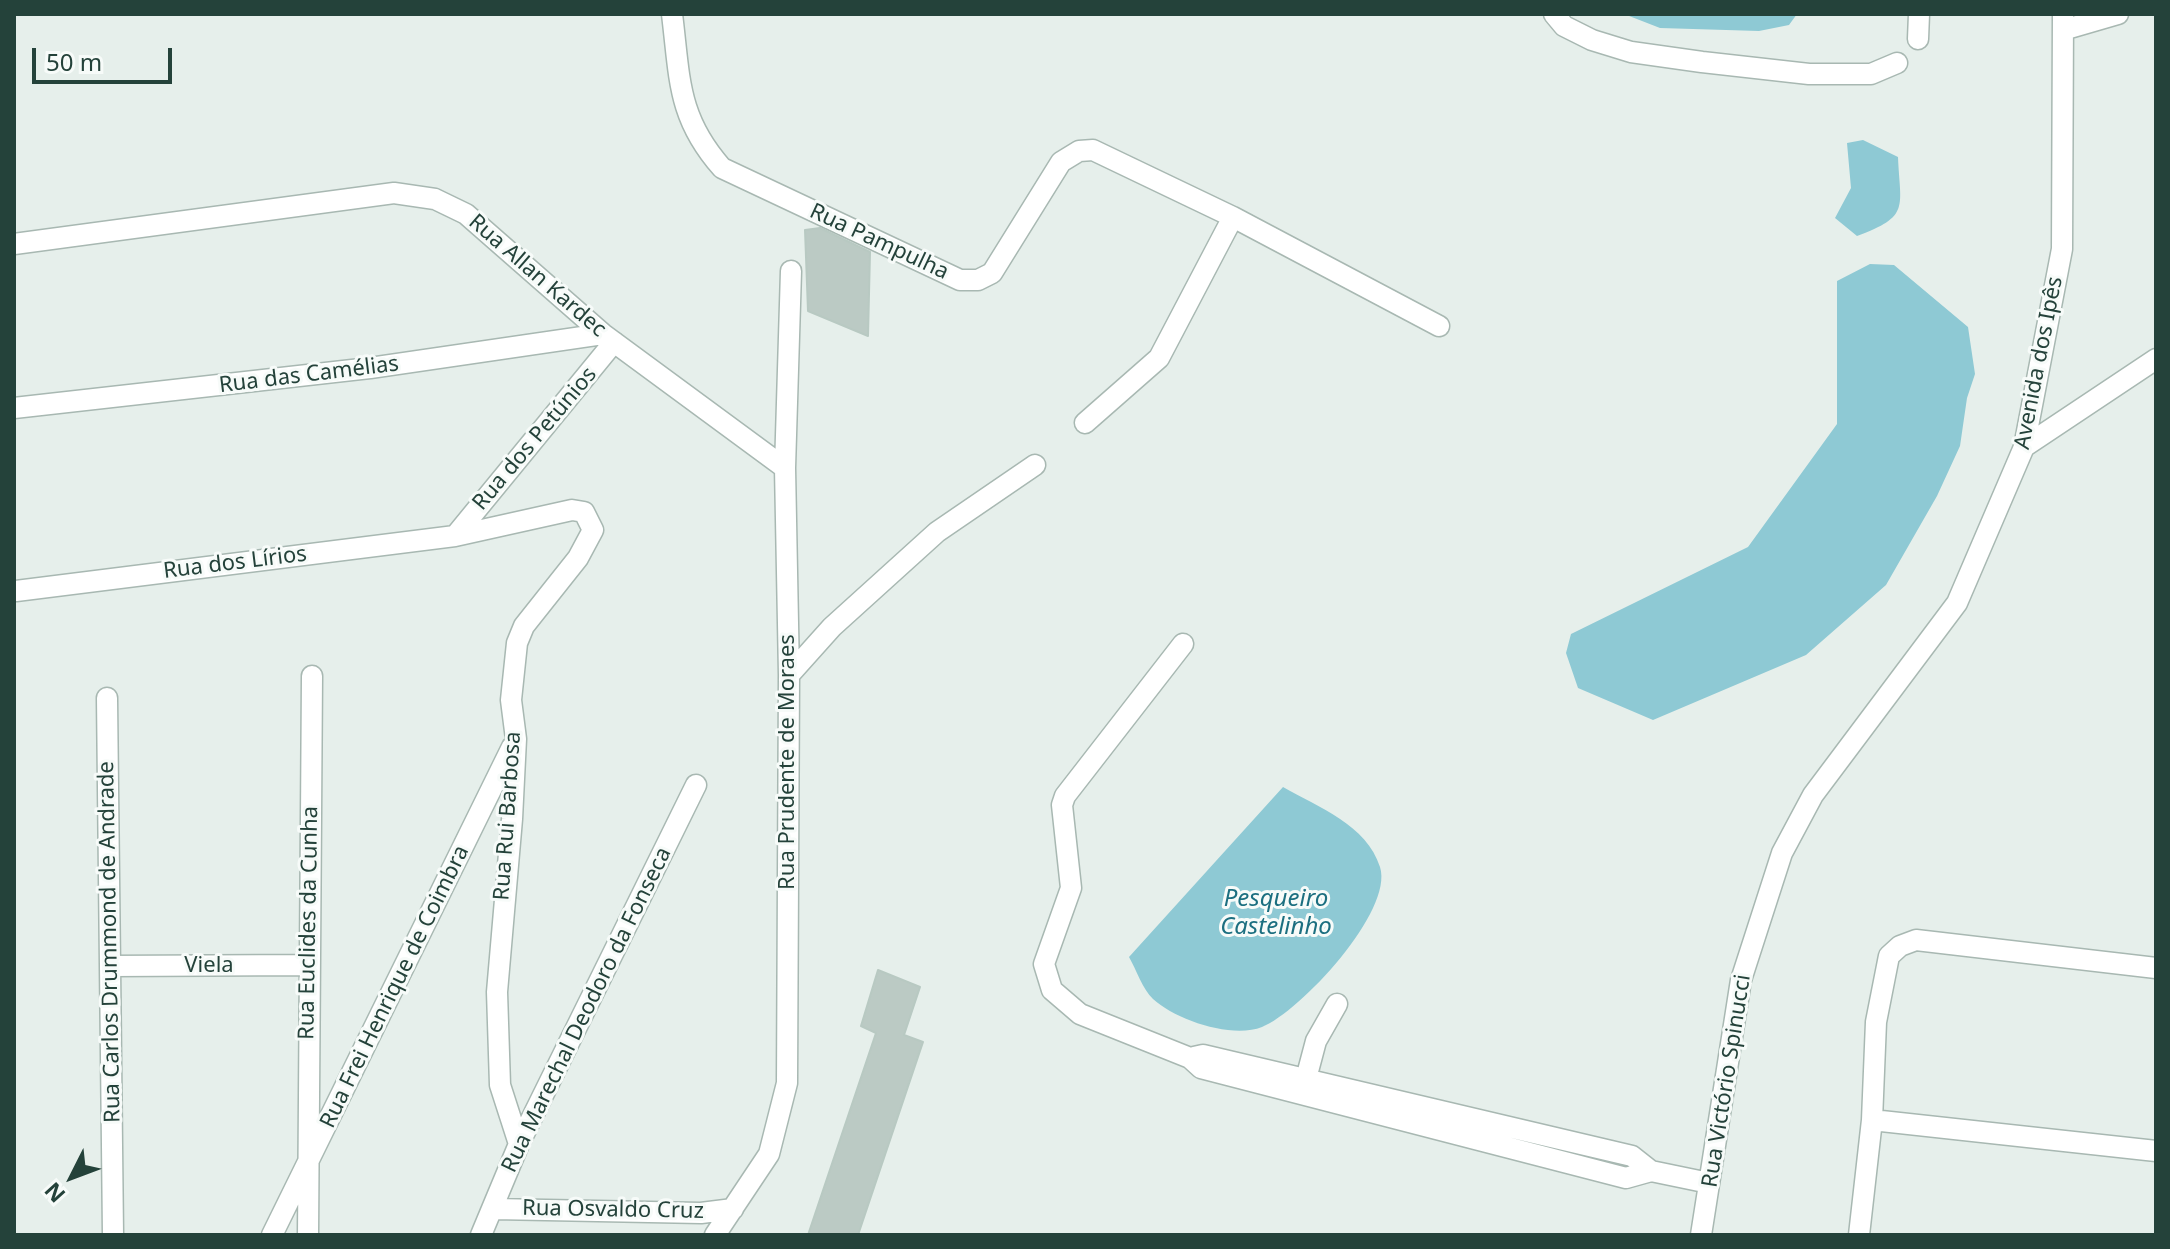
<!DOCTYPE html>
<meta charset="utf-8">
<style>
body{margin:0}
#map{position:relative;width:2170px;height:1249px;overflow:hidden;background:#e6efeb;font-family:"Noto Sans",sans-serif}
canvas{display:block}
.frame{position:absolute;inset:0;border:16px solid #24423a;pointer-events:none}
.north{position:absolute;left:32px;top:1137px;width:80px;height:80px;-webkit-text-stroke:6px #f7fbf9;paint-order:stroke;rotate:228deg;font-size:22px;font-weight:700;line-height:32px;text-align:center;color:#24423a}
.north::after{content:'';display:block;margin:auto;width:28px;height:36px;background:#24423a;clip-path:polygon(50% 0,100% 100%,50% 72%,0 100%)}
.scale{position:absolute;left:32px;top:48px;width:140px;height:36px;box-sizing:border-box;border:4px solid #24423a;border-top:0;padding-left:10px;font-size:24px;line-height:28px;white-space:nowrap;color:#24423a;-webkit-text-stroke:6px #f7fbf9;paint-order:stroke}
</style>
<div id="map">
<canvas width="2170" height="1249"></canvas>
<div class="frame"></div>
<div class="north">N</div>
<div class="scale">50 m</div>
</div>
<script>
const g = document.querySelector('canvas').getContext('2d');
g.lineJoin = 'round';
function fill(path, color) { g.fillStyle = color; g.fill(path, 'evenodd'); }
function stroke(path, color, width, dash) { g.strokeStyle = color; g.lineWidth = width; g.lineCap = dash ? 'butt' : 'round'; g.setLineDash(dash || []); g.stroke(path); }
function label(font, color, halo, rows, align = 'center') {
  g.font = font + ' "Noto Sans",sans-serif'; g.lineWidth = 6; g.setLineDash([]); g.textBaseline = 'middle'; g.strokeStyle = halo; g.fillStyle = color; for (const [text, x, y, turn = 0] of rows) {
    g.save(); g.translate(x, y); g.rotate((+turn || 0) * Math.PI / 180); g.textAlign = isNaN(turn) ? turn : align; if (halo) g.strokeText(text, 0, 0); g.fillText(text, 0, 0); g.restore();
  }
}
fill(new Path2D(`
 M1624,14H1797L1789,25L1759,31L1660,28Z
 M1863,140L1898,157C1900,208 1911,216 1857,236L1835,218L1851,188L1847,143Z
 M1870,264L1894,265L1968,327L1975,374L1967,398L1960,446L1937,496L1886,585L1806,655L1653,720L1578,688L1566,653L1571,634L1748,547L1837,424V281Z
 M1283,787C1318,807 1367,825 1380,867C1394,911 1300,1012 1262,1027C1232,1039 1176,1020 1153,999C1143,990 1136,969 1129,957Z`), '#8ec9d4');
const building = new Path2D(`
 M820,228L870,252L868,336L808,311L805,230Z
 M878,970L920,987L904,1035L923,1042L858,1235H808L876,1033L861,1026Z`);
fill(building, '#bbcac4');
stroke(building, '#b8c9c2', 2);
const minor = new Path2D(`
 M672,14C680,78 677,117 722,168L960,280H978L992,273L1061,162L1079,151L1093,150L1233,217L1439,326
 M1554,14L1564,26L1592,40L1631,52L1702,62L1809,74H1871L1897,63
 M2063,30L2118,14
 M1918,39L1919,14
 M14,244L394,193L435,199L466,214L603,334L785,468
 M14,408L370,368L603,334
 M1085,423L1159,358L1233,217
 M2024,447L2156,359
 M455,536L614,342
 M16,591L455,536L572,510L584,512L593,530L578,558L524,626L517,643L511,700L516,739L512,819L497,992L500,1085L519,1144
 M1183,644L1065,796L1062,805L1071,888L1044,964L1052,990L1080,1014L1190,1058L1201,1068L1626,1178L1651,1171L1709,1183
 M789,675L832,627L937,532L1035,465
 M107,698L113,1235
 M110,966L308,965
 M1194,1057L1203,1055L1632,1156L1651,1171
 M1303,1090L1316,1041L1337,1004
 M1872,1120L2156,1151
 M494,1209L701,1213L733,1209
 M272,1235L512,747
 M308,1235L312,676
 M481,1235L519,1144L696,785
 M715,1235L769,1154L787,1083L789,675L785,468L791,271
 M1701,1235L1741,980L1782,853L1813,795L1957,603L2024,447L2062,249L2063,14
 M1859,1235L1872,1120L1876,1022L1889,956L1900,946L1916,940L2156,968`);
stroke(minor, '#a8b8b2', 23);
stroke(minor, '#fff', 20);
label('22px', '#24423a', '#f7fbf9', [
 ["Rua Pampulha",879,242,25],
 ["Rua Allan Kardec",537,276,41],
 ["Avenida dos Ipês",2039,363,-79],
 ["Rua das Camélias",309,375,-7],
 ["Rua dos Petúnios",535,439,-50],
 ["Rua dos Lírios",235,563,-7],
 ["Rua Prudente de Moraes",788,762,-90],
 ["Rua Rui Barbosa",508,816,-86],
 ["Rua Euclides da Cunha",309,923,-89],
 ["Rua Carlos Drummond de Andrade",110,942,-91],
 ["Viela",209,966],
 ["Rua Frei Henrique de Coimbra",395,987,-64],
 ["Rua Marechal Deodoro da Fonseca",587,1010,-64],
 ["Rua Victório Spinucci",1727,1081,-81],
 ["Rua Osvaldo Cruz",613,1210,1]
]);
label('italic 24px', '#1c6f80', '#f7fbf9', [
 ["Pesqueiro",1276,899],
 ["Castelinho",1276,927]
]);
</script>
